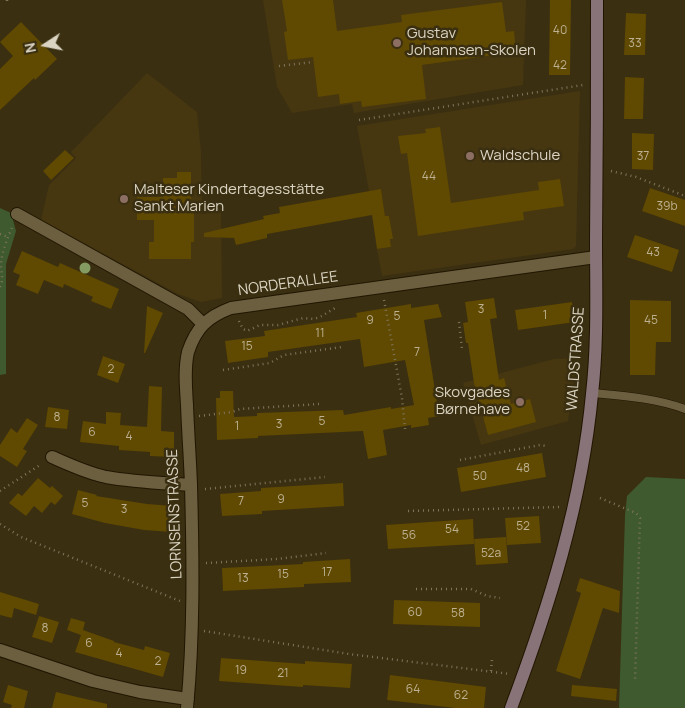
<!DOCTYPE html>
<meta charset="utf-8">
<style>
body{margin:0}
#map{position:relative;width:685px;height:708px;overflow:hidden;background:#3a2f11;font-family:Manrope,sans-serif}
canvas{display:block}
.north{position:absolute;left:20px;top:20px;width:50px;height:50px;-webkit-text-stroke:4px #3a2f11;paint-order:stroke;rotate:259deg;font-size:14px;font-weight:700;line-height:20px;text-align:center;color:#dbd4c3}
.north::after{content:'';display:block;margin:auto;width:18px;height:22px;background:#dbd4c3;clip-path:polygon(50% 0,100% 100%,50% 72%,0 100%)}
</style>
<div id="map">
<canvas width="685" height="708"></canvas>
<div class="north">N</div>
</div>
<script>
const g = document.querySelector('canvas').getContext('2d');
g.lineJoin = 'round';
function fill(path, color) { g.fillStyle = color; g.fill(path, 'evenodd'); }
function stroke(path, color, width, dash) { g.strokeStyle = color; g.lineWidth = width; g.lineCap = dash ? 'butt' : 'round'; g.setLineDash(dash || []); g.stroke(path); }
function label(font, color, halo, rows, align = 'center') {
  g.font = font + ' Manrope,sans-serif'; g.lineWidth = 5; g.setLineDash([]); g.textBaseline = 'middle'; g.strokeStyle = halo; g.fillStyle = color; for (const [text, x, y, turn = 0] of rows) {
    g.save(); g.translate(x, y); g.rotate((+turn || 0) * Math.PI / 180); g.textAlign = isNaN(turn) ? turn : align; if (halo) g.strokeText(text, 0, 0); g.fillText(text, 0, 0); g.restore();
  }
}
fill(new Path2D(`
 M263,0H526L523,85L354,113L352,104L292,113L277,87Z
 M147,73L197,112L201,152L202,214L221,212L222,298L201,302L178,294L41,220L49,185L76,158L71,152Z
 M580,91L576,246L573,249L382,276L377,249L391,247L390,239H392L389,216H385L381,190L369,191L357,126Z
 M577,358L568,421L481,445L463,383L554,359Z`), '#463711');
fill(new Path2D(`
 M0,208L11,213L16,231L6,264V374L0,375Z
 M646,477L685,479V708H619L625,515L627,496Z`), '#3e5a2e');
fill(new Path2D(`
 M282,0H333L337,31L402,22L401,15L502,2L506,32L514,31L516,52L422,65L426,99L362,107L361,101L340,104L339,94L318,97L313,57L288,60L284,32L287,31Z
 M550,0H571L570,75H549Z
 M626,13L646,14L645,55H624Z
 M21,22L57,59L35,80L34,78L0,110V69L13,56L0,42Z
 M625,77L644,78L643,119H624Z
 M440,127L451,203L539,190L538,182L560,179L564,206L523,212L524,220L418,236L407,153L401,154L398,136L426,133L425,129Z
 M632,133L654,134L653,170L632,169Z
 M65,150L74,158L51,180L43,171Z
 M177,172H191V204L194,203V242H191V259H149V242H154V220H137V197H163V178H177Z
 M650,188L685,200V226L642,211Z
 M381,189L385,216H389L393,239H390L391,247L377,249L372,215L267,234V238L236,245L234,238L204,237V233L264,219L263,216L280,213L279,207Z
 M635,235L679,250L672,272L627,257Z
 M22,251L58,267L60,263L119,289L111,309L91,301L93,297L64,284L63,288L44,280L38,294L16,285L20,275L13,272Z
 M494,298L497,318L490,319L499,380L504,378L511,404L530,399L536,422L488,435L474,383L468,343H466L463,323L468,322L465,302Z
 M630,300L671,301V342H656L655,375H630Z
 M572,302L575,322L518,330L515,310Z
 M411,304V308L438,304L442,317L424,320L439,416L428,418L429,425L411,428V425L383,430L387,455L368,459L363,431L258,436V438L217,440L216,398H220V391H233L234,417L257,416V413L343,410L344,415L391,407V409L414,405L405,360L364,367L360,339L268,352V357L228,363L225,341L265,336L264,331L357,317L356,313Z
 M147,306L163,313L145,353H144Z
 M103,356L125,364L118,383L97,375Z
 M149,386L162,387L161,431L174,432V450H172V457L150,456V452L119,450V446L80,442L83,421L106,424V412L121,413L120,425L147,427Z
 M48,407L69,410L67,429L45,427Z
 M27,418L38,425L23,449L27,451L17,467L0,456V445L11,428L17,433Z
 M542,453L546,477L461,492L457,468Z
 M38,478L50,488L52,486L63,496L55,505L51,502L42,513L34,506L26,516L9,503L18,493L22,496Z
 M343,483L344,506L262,511V514L222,516L220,494L261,491V488Z
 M78,490L97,495L96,496L147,504L173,506L171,532L144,530L105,523L72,514Z
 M539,516L541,543L507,545L505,518Z
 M473,519L474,544L388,549L386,525Z
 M506,537L508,563L476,565L474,539Z
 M350,559L351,582L304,584V587L223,591L222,568L303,564V562Z
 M580,578L620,591L619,613L603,608L580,679L556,671L581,593L576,591Z
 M0,592L39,604L36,615L14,608L12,618L0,615Z
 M394,600L480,603V627L393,624Z
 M39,616L59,622L52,643L32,637Z
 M71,618L85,622L83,630L114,641V642L144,650L145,646L170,653L163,677L75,652L81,635L67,630Z
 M221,658L305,664V661L352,664L350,688L303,685V687L219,681Z
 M390,675L486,687L484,708H455L387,700Z
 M8,685L28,691L24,708H11L12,705L3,702Z
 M572,685L617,689L616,701L571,696Z
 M56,692L107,704V708H52Z`), '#604900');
const lane = new Path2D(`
 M592,393C624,396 655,398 685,409`);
const street = new Path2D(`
 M17,214L188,309L203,324
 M52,457C70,465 87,473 106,477C134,482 163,483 191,485
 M0,650L93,681L140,692L188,699
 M187,708C194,634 193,559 191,485C190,458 188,432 187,405C186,388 184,369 188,352C196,328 207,317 231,308L596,257`);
const secondary = new Path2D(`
 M511,708C549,607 582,502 592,394C598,342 596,290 596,239C597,159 597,80 597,0`);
stroke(lane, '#211600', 9);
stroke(street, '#211600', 14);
stroke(secondary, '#211600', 14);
stroke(new Path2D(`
 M7,1V0
 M279,66L313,62
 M359,120L583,85
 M611,171L636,177L685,196
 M0,234L8,237
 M0,287C4,279 1,273 1,264C2,251 8,237 13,225
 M384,300L402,398L405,429
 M239,321L243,329L247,331L260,325H278L303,318L314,319L322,316L335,308
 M459,322L462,349
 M223,370L270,363L284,355L342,347
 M199,416L232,412L240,409L319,404
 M460,460L540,445L546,446
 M205,489L325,477
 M0,491L40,465
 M600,498L636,513L640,518L635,680
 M408,511L560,507
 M0,524L21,537L180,601
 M206,563L277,559L326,553
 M416,589H471L487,596L500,598
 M204,631L349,654L510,674
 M491,671L492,659`), '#7f755d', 2.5, [1, 4]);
stroke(lane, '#6b5f40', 8);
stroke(street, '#6b5f40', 12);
stroke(secondary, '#887378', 12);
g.fillStyle = '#849b62';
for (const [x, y] of [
 [85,268]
]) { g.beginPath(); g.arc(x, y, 5.5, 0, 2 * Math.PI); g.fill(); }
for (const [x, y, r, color] of [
 [397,43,5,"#8d6e63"],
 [470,156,5,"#8d6e63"],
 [124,199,5,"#8d6e63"],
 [520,402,5,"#8d6e63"]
]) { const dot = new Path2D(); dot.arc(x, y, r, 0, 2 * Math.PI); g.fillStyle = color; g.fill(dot); stroke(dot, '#3a2f11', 2); }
label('12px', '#bcb192', null, [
 ["40",560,31],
 ["33",635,44],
 ["42",560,66],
 ["37",643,157],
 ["44",429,177],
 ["39b",667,207],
 ["43",653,253],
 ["3",481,310],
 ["1",545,316],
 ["5",397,317],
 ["9",370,321],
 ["45",651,321],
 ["11",320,334],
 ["15",247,347],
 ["7",417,353],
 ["2",111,370],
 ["8",57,418],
 ["5",322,422],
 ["3",279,425],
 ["1",237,427],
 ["6",92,433],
 ["4",129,437],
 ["48",523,469],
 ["50",480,477],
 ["9",281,500],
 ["7",241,502],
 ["5",85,504],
 ["3",124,510],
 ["52",523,527],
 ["54",452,530],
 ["56",409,536],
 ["52a",491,554],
 ["17",327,573],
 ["15",283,575],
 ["13",243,579],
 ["60",415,613],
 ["58",458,614],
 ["8",45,629],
 ["6",89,644],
 ["4",119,654],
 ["2",158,662],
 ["19",241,671],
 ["21",283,674],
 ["64",413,690],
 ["62",461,696]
]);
label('15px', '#dbd4c3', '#3a2f11', [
 ["Gustav",407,34],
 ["Johannsen-Skolen",407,51],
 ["Waldschule",480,156],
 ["Malteser Kindertagesstätte",134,190],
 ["Sankt Marien",134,207],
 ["Skovgades",510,393,"right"],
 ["Børnehave",510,410,"right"]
], 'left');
label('15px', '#dbd4c3', '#3a2f11', [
 ["NORDERALLEE",288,284,-8],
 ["WALDSTRASSE",576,359,-86],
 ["LORNSENSTRASSE",175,514,-92]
]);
</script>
